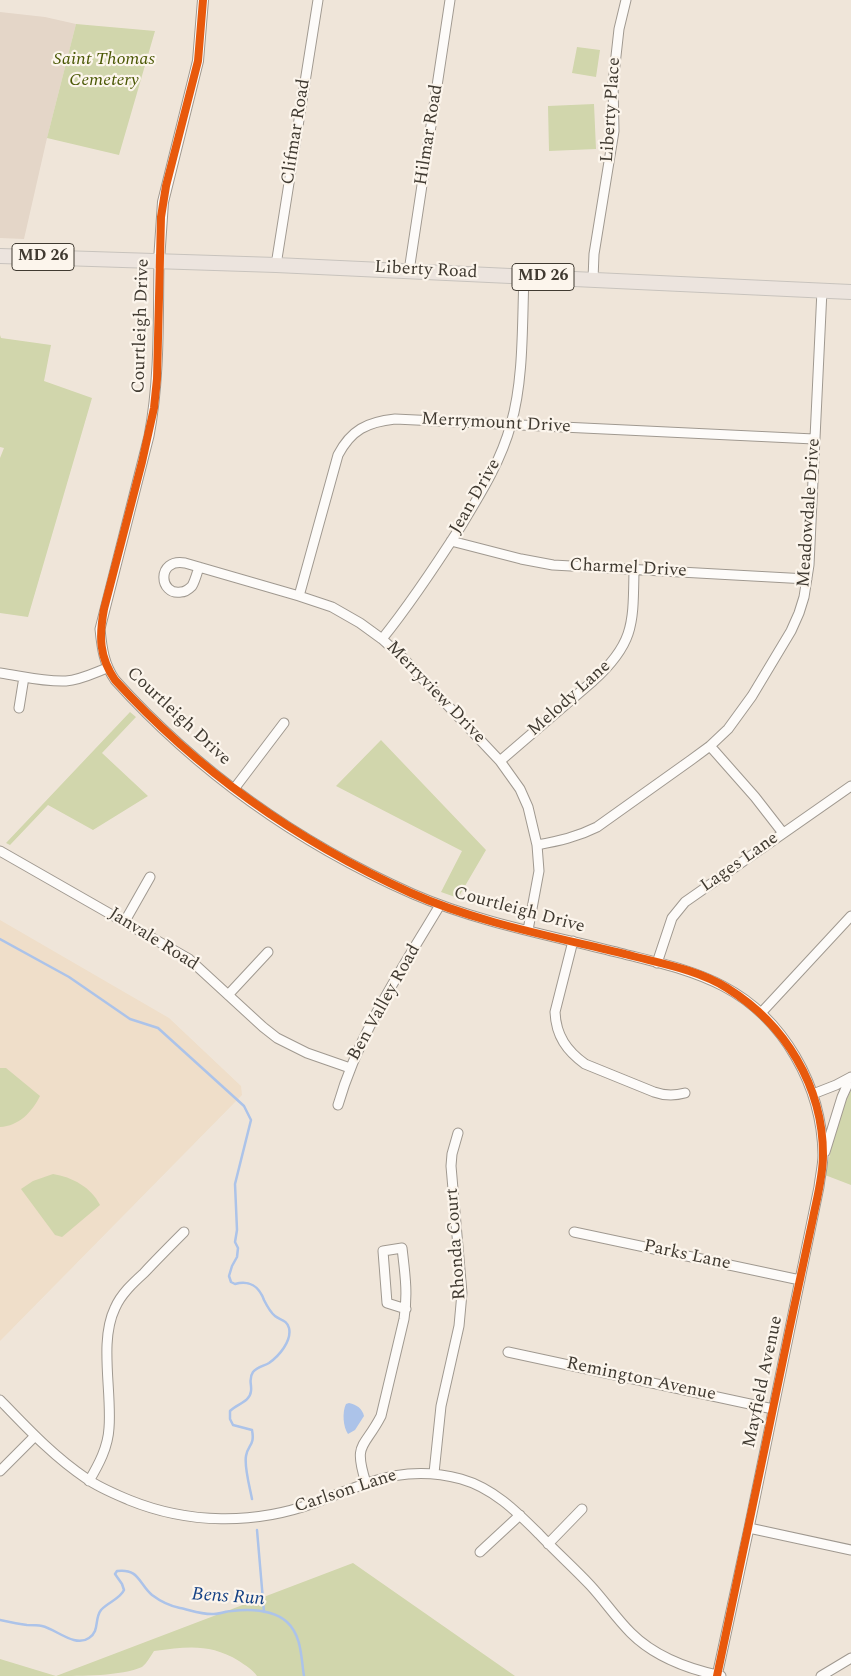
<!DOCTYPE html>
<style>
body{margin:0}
canvas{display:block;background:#efe5d9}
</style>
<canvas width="851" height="1676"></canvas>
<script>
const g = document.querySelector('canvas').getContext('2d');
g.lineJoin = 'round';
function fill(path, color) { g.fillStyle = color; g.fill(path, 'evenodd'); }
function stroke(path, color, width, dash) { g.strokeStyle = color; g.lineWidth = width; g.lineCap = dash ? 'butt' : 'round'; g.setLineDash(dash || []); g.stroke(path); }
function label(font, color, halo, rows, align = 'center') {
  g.font = font + ' Spectral,serif'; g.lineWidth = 4.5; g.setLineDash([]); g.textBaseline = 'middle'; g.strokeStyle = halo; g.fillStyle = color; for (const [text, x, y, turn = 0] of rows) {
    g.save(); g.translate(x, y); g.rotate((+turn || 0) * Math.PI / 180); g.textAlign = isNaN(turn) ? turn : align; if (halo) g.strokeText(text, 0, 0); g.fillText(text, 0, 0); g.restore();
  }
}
fill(new Path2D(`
 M0,12L45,17L76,24L47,138L24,239L0,238Z`), '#e4d6c8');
fill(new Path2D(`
 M0,920L169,1018L241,1086L242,1095L0,1341Z`), '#efdec9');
fill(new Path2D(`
 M76,24L155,31L119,155L47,138Z
 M577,47L600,50L596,77L572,73Z
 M594,104L596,149L549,151L548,106Z
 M0,335L1,338L51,345L44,381L92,398L28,617L0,613V458L4,448L0,447Z
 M130,712L136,717L102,753L148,796L93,830L48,805L10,845L6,843Z
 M381,740L486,850L458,898L441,892L462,851L336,786Z
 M0,1068H6L40,1096C32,1112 19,1126 0,1127Z
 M851,1090V1185L825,1175C832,1146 838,1116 851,1090Z
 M53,1174C72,1177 91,1187 100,1205L62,1237L55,1235L21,1189L33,1181Z
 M353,1563L515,1676H257C252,1669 246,1666 239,1661C209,1643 187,1647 154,1651C150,1657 147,1663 142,1667C122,1676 80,1676 56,1676Z
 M0,1659L56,1676H0Z`), '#d1d6ac');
fill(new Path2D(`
 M349,1403C357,1405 362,1408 364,1416L355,1430L348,1434C343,1427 342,1412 346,1404Z`), '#acc3e9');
stroke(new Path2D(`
 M0,939L69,977L130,1019L158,1028L244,1106L251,1120L235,1184L237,1230L235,1242L238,1248L237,1257L232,1266L229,1276L231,1282L235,1284C249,1280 259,1286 264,1300C267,1306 270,1312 275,1316C280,1320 287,1320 289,1328C292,1341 279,1356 269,1363C264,1366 257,1367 253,1372C248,1379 252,1384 251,1391C250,1402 237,1404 230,1411V1419L233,1425L252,1430C255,1446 248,1444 246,1456C244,1467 250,1488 252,1499
 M257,1530L264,1612
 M0,1620C9,1622 18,1624 27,1625C32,1625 37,1625 42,1626C56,1629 75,1648 89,1638C100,1631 94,1619 101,1610C108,1602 120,1599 124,1590L122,1584L115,1574L117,1571C139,1568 139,1584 152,1595C160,1601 170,1606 180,1608C190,1610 203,1615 214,1614C220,1614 226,1611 232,1611C250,1609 273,1610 287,1622C302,1636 301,1658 304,1676`), '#acc3e9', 2.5);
const minor = new Path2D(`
 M159,261C158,319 160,378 149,436L100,629C102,649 104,664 115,680C198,772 300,844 413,894C477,922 553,936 620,953C655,962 691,969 723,986C784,1018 822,1086 823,1155C823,1165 820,1177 819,1187L749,1528L717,1676
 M276,265L318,0
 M409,271L450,0
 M593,279L594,254L614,131L613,83L619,29L626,0
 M451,541L521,559L553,565L807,579
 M199,567C197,573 195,581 192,586C189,589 185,592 181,592C159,596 156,558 185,563L299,596L332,607L360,623L382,639L403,658L500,761L520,789L528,807L537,845L539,871L528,930
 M299,596L338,455C351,430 367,422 395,419L814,439
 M382,639C411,603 436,565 461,526C481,493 501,461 511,424C524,379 522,323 524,276
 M0,673C21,676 44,682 66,681C80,680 94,673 107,668
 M19,708L24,677
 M710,746L755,797L783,833
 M500,761L593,681C635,643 633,623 634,570
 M234,789L284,723
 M537,845C559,841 577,837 597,827L691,760L710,746L728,729L752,696L791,631L799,613L804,597L809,565L822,290
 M0,851L189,959L263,1027L277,1038L307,1053L350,1068
 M125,921L150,877
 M573,941L555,1012C556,1036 567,1051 585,1064L654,1092C665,1096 674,1096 685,1093
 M657,963L672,918L685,902L851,786
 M228,995L268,952
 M761,1013L851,916
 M813,1094L836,1085L851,1077
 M338,1105C359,1032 402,969 440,905
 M825,1152L842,1097L851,1077
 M574,1232L800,1280
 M508,1352L773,1409
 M0,1400C27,1428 54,1457 87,1479C100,1488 115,1494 129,1500C188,1524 254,1525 314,1503C366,1484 403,1463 461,1479C493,1488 516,1511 539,1534C555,1551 573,1567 590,1585C604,1600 616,1618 631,1633C655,1657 688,1669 721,1676
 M0,1471L35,1436
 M434,1473L441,1406L459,1326L462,1293L451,1166L452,1154L458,1133
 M89,1481C99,1464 108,1447 109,1428C112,1391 99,1341 115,1308C121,1294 133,1283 144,1273C157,1259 170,1246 184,1232
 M366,1483C353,1442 364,1449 381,1416L404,1319C408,1293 405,1274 402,1248L383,1251L387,1303L406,1309
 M749,1528L851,1550
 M548,1544L582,1509
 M480,1552L520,1515
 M821,1676L851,1658`);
const tertiary = new Path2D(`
 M159,261L163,202L198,61L203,0`);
const primary = new Path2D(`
 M0,256L276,265L851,292`);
stroke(minor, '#a09990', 11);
stroke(tertiary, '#a09990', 12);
stroke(primary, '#c8c3bd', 16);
stroke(minor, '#fdfbf9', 9);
stroke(tertiary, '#fdfbf9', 10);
stroke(primary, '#ece4de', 14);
stroke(new Path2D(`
 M203,0L198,61L166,186L161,217L157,379L154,408L142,462L104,609C99,636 99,657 115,680C198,771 299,842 411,893C475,922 555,937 625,954C658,963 697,969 727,988C785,1024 823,1086 823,1155C823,1176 817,1198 813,1218C805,1256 797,1294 789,1331C765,1446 742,1561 717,1676`), '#e8590c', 8);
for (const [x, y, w] of [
 [43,257,62],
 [543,277,62]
]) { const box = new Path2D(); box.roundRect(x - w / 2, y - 13.5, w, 27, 4); g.fillStyle = '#fcf5ec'; g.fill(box); stroke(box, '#403a31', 1); }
label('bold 16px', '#403a31', null, [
 ["MD 26",43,257],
 ["MD 26",543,277]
]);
label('italic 18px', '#495703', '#fcf5ec', [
 ["Saint Thomas",104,60],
 ["Cemetery",104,81]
]);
label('18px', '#403a31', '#fcf5ec', [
 ["Liberty Place",612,110,-86],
 ["Clifmar Road",297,132,-81],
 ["Hilmar Road",430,135,-81],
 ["Liberty Road",426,271,3],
 ["Courtleigh Drive",142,326,-88],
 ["Merrymount Drive",496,424,3],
 ["Jean Drive",476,497,-60],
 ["Meadowdale Drive",810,513,-86],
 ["Charmel Drive",628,569,3],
 ["Merryview Drive",435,693,46],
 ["Melody Lane",570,699,-42],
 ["Courtleigh Drive",178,717,43],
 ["Lages Lane",740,863,-35],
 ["Courtleigh Drive",519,911,15],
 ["Janvale Road",153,940,32],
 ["Ben Valley Road",385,1003,-61],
 ["Rhonda Court",457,1244,-94],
 ["Parks Lane",687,1256,12],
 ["Remington Avenue",641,1380,12],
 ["Mayfield Avenue",764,1382,-78],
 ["Carlson Lane",346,1492,-18]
]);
label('italic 19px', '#144185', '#fcf5ec', [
 ["Bens Run",228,1598,4]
]);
</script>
